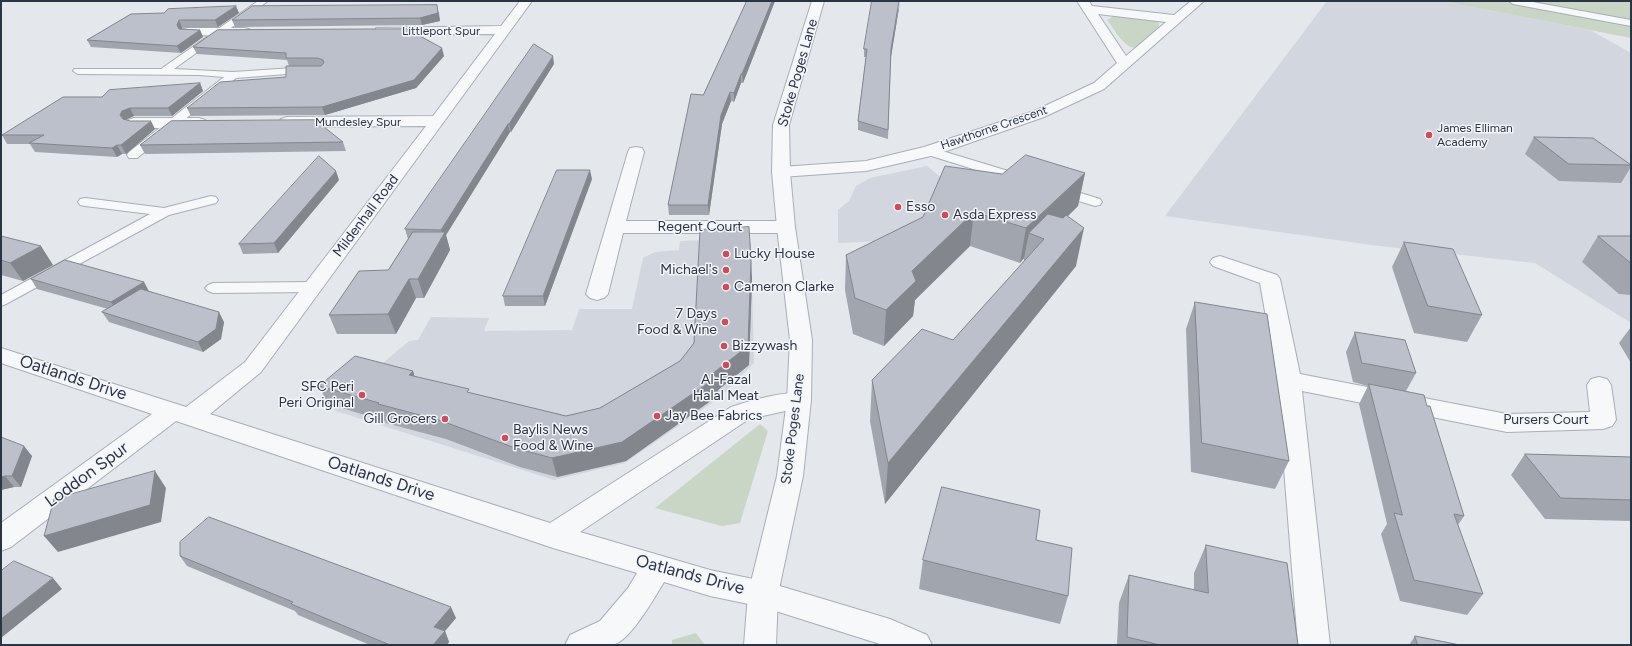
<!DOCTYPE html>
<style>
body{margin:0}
#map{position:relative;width:1632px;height:646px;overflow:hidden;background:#e4e7ec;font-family:Figtree,sans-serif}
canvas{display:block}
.frame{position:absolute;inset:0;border:2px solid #2b3445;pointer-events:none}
</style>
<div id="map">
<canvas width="1632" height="646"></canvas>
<div class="frame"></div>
</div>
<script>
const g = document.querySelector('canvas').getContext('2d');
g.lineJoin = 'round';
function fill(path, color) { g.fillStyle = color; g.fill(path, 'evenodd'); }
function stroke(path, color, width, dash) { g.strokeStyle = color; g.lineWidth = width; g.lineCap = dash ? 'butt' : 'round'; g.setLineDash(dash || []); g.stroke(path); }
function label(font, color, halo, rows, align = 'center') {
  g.font = font + ' Figtree,sans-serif'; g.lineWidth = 3; g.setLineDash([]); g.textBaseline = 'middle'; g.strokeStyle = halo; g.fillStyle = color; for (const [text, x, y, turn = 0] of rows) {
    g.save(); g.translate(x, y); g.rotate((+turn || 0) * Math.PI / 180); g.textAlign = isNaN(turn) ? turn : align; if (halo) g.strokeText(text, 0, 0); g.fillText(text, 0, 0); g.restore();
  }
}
fill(new Path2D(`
 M1327,1H1442L1590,30L1631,53V323L1535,263L1379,246L1165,216Z
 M927,166L965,197L950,238L838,243V210L849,201L856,186L870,178Z
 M734,239L751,243L754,363L720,397L625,463L554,480L336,411L331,407L409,341L418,340L431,317L489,318L484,331L572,330L579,309H632L643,258L655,252L679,250L680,241Z`), '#d2d6de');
fill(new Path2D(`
 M1442,1H1631V38Z
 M1114,16L1145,17L1159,23V28C1153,34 1147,41 1141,46C1127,55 1114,28 1107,20Z
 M760,424L768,431L740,523L722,526L655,508Z
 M696,633L705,645H672V640Z`), '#c9d6c5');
const service = new Path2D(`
 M258,1H268L174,69L233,72L308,67L312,68L313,70L312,72L236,78L137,158H129L127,155L129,152L224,77L199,75L78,74L73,71L74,69H161Z
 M1509,1H1527L1631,20V26L1513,4Z
 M929,147L1028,177L1029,180L1028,183H1018L925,154L923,151L925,148Z
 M1061,187L1100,199L1102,202L1100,205L1095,206L1056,194L1055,191L1056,188Z
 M211,196L216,197L218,200L216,203L169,215L6,304L1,306V295L150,214L85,206L80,205L78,202L80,199L85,198L164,208Z
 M313,282L318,284L321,287L318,290L313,292L213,293L208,291L205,288L208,285L213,283Z`);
const minor = new Path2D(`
 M520,1H532L261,372L210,414L550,523L731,407C750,401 789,389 808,394L811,400L808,406L749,419L580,532L710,570L763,581L890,619L927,635L932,645H883L763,607L710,596L664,582C655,597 631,639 615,644C604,646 577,645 565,645L570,635L600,621L628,588L637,573L553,548L176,421L11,547L1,551V523L152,414L1,363V348L186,407L245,362L426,126L287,127L281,125L279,122L281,119L287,117L433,116L495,34L381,35L376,34L375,31L376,28L501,26Z
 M1077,1H1089L1092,6L1174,15L1191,1H1204L1104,89L1044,117L935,155L866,171L781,177L775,176L772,172L775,168L781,167L866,161L924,147L1034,111L1094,83L1117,63ZM1098,14L1166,22L1126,56Z
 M188,28H244L249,29L250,32L249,35L244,36L183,35L182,32L183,29Z
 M134,118H199L205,120L207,123L205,126L199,128H134L128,126L126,123L128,120Z
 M636,147L642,148L644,152L626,221H786L793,223L795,227L793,231L786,233H623L608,294L604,298L597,300L590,298L586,294L628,152L630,148Z
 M1220,256L1277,275L1280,279L1300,374L1507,414L1590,412L1587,385L1591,379L1599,377L1607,379L1611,385L1616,420L1612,426L1603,429L1507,432L1302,391L1330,645H1298L1277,380L1260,283L1213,266L1210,262L1213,258Z`);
const tertiary = new Path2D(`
 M812,1H824L789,125L790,172L795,227L812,340L811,400L803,476L778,594L776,645H744L748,594L777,476L787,400L790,340L777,227L772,172L773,125Z`);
stroke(service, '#a9aeb7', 2);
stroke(minor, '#a9aeb7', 2);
stroke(tertiary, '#a9aeb7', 2);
fill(service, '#f7f8fa');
fill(minor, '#f7f8fa');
fill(tertiary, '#f7f8fa');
fill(new Path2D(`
 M747,1H775L743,83H741L734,102L731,101L722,124L709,215H669L668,205L703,95Z
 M899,8L891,56L888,139L858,130V121L866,57H864V49Z
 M439,12L440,21L422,25L235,27L232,20Z
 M239,13L218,27L182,28V29L200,30L203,37L181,53L91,47L87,40L131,14Z
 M193,47L444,56L416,88L325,115L191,116L187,108L321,66H289L287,60L197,54Z
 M554,64L511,132H510L446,235L450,250L424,298H416L396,334H337L329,315L388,270L408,239L405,229Z
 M200,83L203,91L172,116H134L127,119L126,120L155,129L126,154H122L117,157L35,152L30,144H7L2,135L102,97Z
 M171,121L343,142L346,151L145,154L140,145Z
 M1534,137L1631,165V167L1621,183L1559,181L1525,154Z
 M1085,173L1078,206L1068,216L1076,266L885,504L870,421L872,380L953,340L1024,262V258L1020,263L970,246L915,300L913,316L884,346L853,334L845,290L846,255L923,217L1002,174Z
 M592,179L545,306H505L503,296Z
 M339,180L278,253L243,254L239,244Z
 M1,236L53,265L23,281L1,275Z
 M1598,236H1631V295L1619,294L1582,262Z
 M1404,242L1482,315L1467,342L1414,333L1392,267Z
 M752,278L749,365L718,390L719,395L626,461L557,477L520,467L446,439L386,423L385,421L328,404L319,386L413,371L414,376L470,393L566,416L600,408L680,361Z
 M31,279L144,282L149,291L224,322L221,339L203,352L109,322L102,312L108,309L37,289Z
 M1195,302L1289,461L1275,489L1191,472L1186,329Z
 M1631,327V363L1619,343Z
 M1355,332L1416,373L1406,391L1464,516L1458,525L1483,594L1467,615L1400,601L1381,534L1387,524L1359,404L1368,386L1353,382L1346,352Z
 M1,437L32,456L21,487H14L1,490Z
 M1525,454L1631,457V521L1545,519L1511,475Z
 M1036,540L1068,596L1060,624L919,589L923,560Z
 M1206,545L1298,645H1117L1119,603L1129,575L1194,590V573Z
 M180,556L456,618L445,631L449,642L447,645H370L298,615L295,611L187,566Z
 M1415,636L1460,645H1409Z`), '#a1a5ae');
fill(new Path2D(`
 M772,1H775L743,83L742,74Z
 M900,1L899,8L891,57V49Z
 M437,5L440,21L422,25L420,18Z
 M236,6L239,13L218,27L215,20Z
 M179,20L182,28L181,32L177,25Z
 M200,30L203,37L181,53L177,46Z
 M442,48L444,56L416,88L325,115L322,107Z
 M553,56L554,64L511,132L509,124Z
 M741,74V83L734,102V93Z
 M200,83L203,91L172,116L168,108Z
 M730,92L731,101L722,124L709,215L708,205L721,115Z
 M130,108L134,116L127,119L125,124L120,115L122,111Z
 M151,121L155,129L126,154L121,145Z
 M508,124L510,132L446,235L450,250L424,298L418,279L443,236L441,230Z
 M117,145L122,154L117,157L112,148Z
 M590,170L592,179L545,306L543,296Z
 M336,171L339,180L278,253L274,243Z
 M1085,173L1078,206L1044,239L1029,233L1024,258L1020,263L1026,228Z
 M974,212L970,246L915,300L913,316L884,346L886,310L912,271Z
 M1084,228L1076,266L885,504L888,463Z
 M41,246L53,265L23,281L10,263Z
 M751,260L752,278L749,365L718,390L719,395L626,461L557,477L552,458L712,374Z
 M409,279L416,298L396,334L388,314Z
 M144,282L149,292L117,312L111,302Z
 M219,312L224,322L221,339L203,352L198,342Z
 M413,371L419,390L409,375Z
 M24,446L32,456L21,487L12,476Z
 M155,471L166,488L161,522L58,552L44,536Z
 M5,476L14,487L1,490V477Z
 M53,578L62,589L1,638V619Z
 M451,607L456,618L439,638L434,627Z
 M445,631L449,642L447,645H433Z`), '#83868d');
const building = new Path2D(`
 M747,1H772L742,74H741L734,93L730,92L721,115L708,205H668L691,94L703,95Z
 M872,1H899L891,49L888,130L858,121L867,49H864Z
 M437,5L438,13L420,18L232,20L252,6Z
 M236,6L215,20H179L177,25L179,29L200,30L177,46L87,40L131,14L164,13L168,9Z
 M407,29L442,48L414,80L322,107L187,108L220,82L286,77V66H321L324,63L323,60L318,58H286V53L193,47L217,30Z
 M534,44L553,56L509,124H508L441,230L405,229Z
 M200,83L168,108H130L122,111L120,115L123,119L130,121H151L121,145H117L112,148L29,143L44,135H2L63,97H102L109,90Z
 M315,120L343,142L140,145L171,121Z
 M1534,137L1593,138L1631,165L1569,164Z
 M1026,155L1085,173L1026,228L974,212L912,271L916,281L886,310L855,298L846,255L923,217L945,166L1002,174Z
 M319,156L336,171L274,243L239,244Z
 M557,170H590L543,296H503Z
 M1048,214L1063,218L1066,215L1084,228L888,463L872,380L922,329L953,340L1044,239L1029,233Z
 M749,227L751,260L748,346L712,374L717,377L622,442L552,458L515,448L439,420L378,404L379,403L319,386L355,356L413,371L409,375L469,389L467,392L566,416L600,408L680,361L694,343L700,230Z
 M413,232H445L418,279H409L388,314L329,315L359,271L388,270Z
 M1,236L41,246L10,263L1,260Z
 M1598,236H1631V263Z
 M1404,242L1453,249L1482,315L1428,306Z
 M65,260L144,282L111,302L31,279Z
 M141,289L219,312L216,329L198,342L102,312Z
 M1195,302L1267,314L1289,461L1202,443Z
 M1355,332L1405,340L1416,373L1362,363Z
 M1369,384L1424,395L1427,406H1430L1464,516L1454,514L1483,594L1414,580L1394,513L1402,515Z
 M1,437L24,446L12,476H5L1,477Z
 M1525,454L1631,457V500L1561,498Z
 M155,471L150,505L44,536L54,499Z
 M942,487L1040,510L1036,540L1072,548L1068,596L923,560Z
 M209,517L451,607L434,627L445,631L433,645H390L291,604L293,602L180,556V542Z
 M1206,545L1287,563L1298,645H1160L1127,637L1129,575L1208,593Z
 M14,561L53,578L1,619V571Z
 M1415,636L1460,645H1418Z`);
fill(building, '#bbc0ca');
stroke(building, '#83868d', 1);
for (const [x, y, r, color] of [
 [1429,135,4,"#d1495b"],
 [898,207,4,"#d1495b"],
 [945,215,4,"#d1495b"],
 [726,254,4,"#d1495b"],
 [726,270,4,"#d1495b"],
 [726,287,4,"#d1495b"],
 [725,322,4,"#d1495b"],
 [724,346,4,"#d1495b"],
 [726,365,4,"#d1495b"],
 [362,395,4,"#d1495b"],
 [657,416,4,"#d1495b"],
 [445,419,4,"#d1495b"],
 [505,438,4,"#d1495b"]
]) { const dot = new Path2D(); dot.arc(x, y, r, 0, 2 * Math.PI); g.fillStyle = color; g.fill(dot); stroke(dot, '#f4f6f9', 1.5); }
label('12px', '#2b3445', '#f4f6f9', [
 ["Littleport Spur",441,31],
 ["Mundesley Spur",358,122],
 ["Hawthorne Crescent",994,128,-19]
]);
label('12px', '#2b3445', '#f4f6f9', [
 ["James Elliman",1437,128],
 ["Academy",1437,142]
], 'left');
label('14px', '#2b3445', '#f4f6f9', [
 ["Stoke Poges Lane",798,73,-74],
 ["Mildenhall Road",366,216,-53],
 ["Regent Court",700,227],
 ["Pursers Court",1546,420],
 ["Stoke Poges Lane",793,429,-83]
]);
label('14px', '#2b3445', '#f4f6f9', [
 ["Esso",906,207],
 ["Asda Express",953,215],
 ["Lucky House",734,254],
 ["Michael's",718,270,"right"],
 ["Cameron Clarke",734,287],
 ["7 Days",717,314,"right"],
 ["Food & Wine",717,330,"right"],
 ["Bizzywash",732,346],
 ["Al-Fazal",726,380,"center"],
 ["Halal Meat",726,396,"center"],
 ["SFC Peri",354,387,"right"],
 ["Peri Original",354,403,"right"],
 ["Jay Bee Fabrics",665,416],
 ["Gill Grocers",437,419,"right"],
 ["Baylis News",513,430],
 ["Food & Wine",513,446]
], 'left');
label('17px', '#2b3445', '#f4f6f9', [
 ["Oatlands Drive",73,378,18],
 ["Loddon Spur",87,475,-36],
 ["Oatlands Drive",381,479,18],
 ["Oatlands Drive",690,575,15]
]);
</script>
